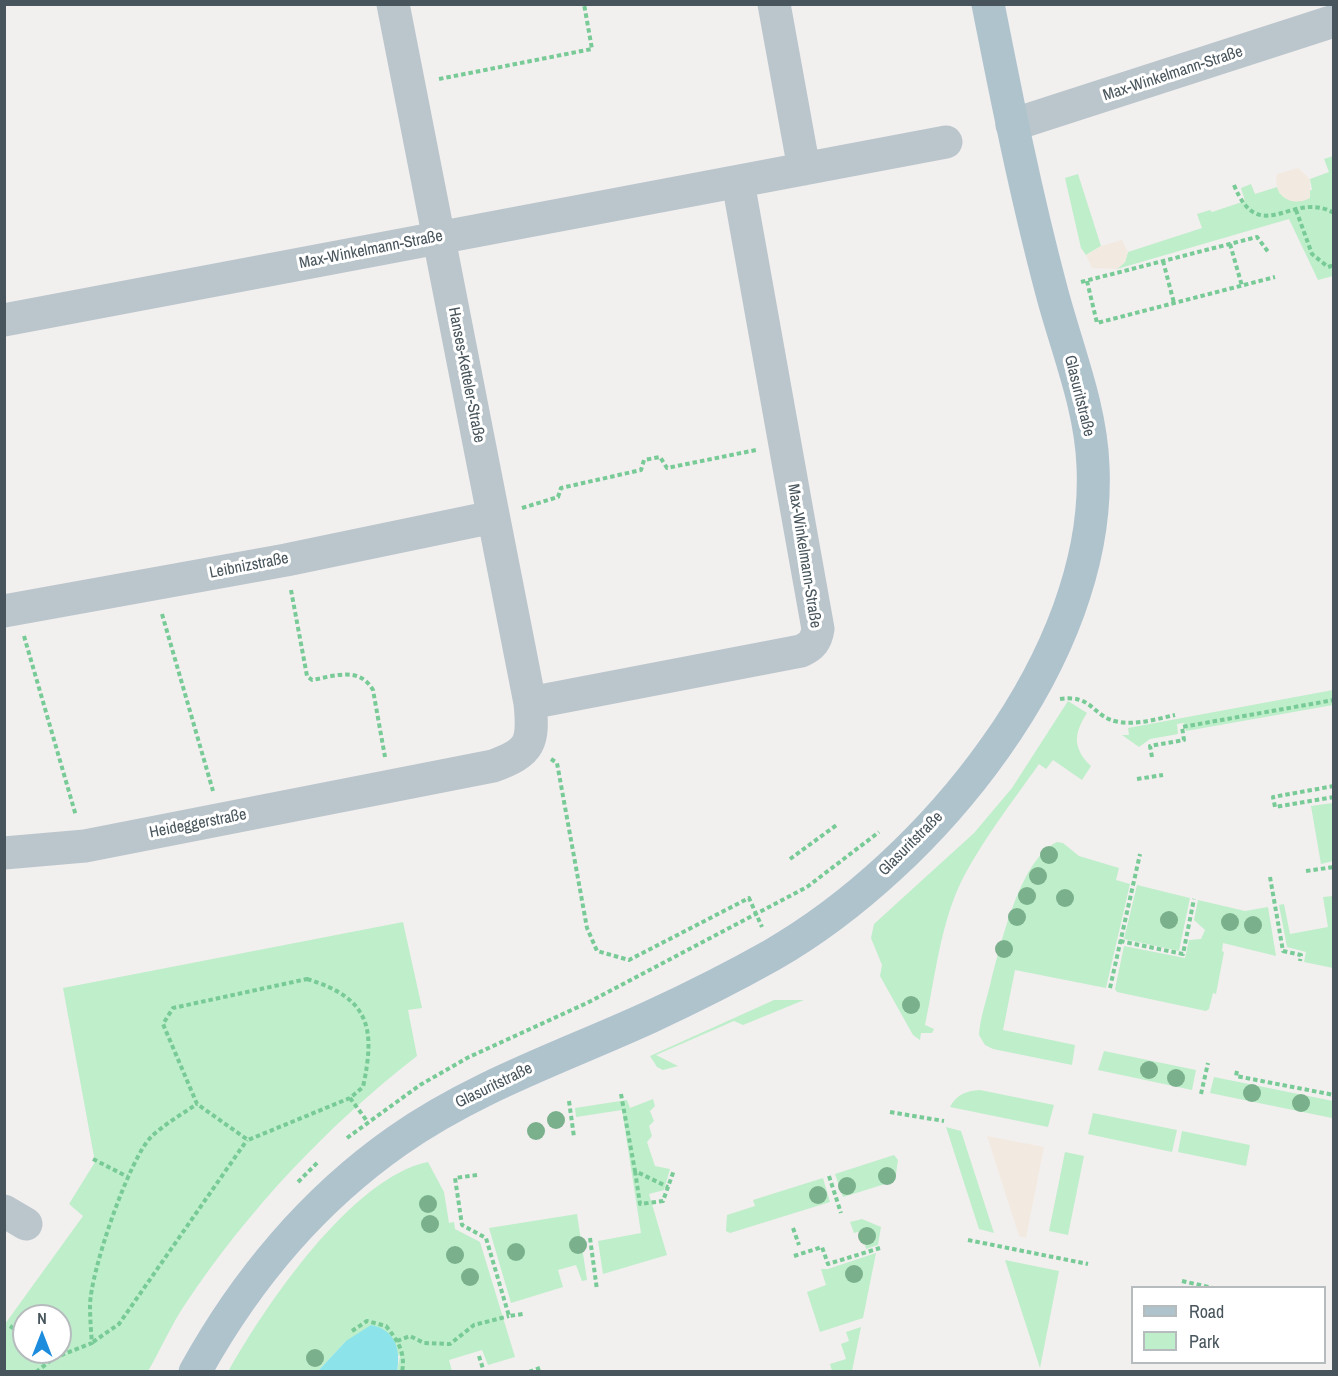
<!DOCTYPE html>
<meta charset="utf-8">
<style>
body{margin:0}
#map{position:relative;width:1338px;height:1376px;overflow:hidden;background:#f2efef;font-family:"Archivo Narrow",sans-serif}
canvas{display:block}
.frame{position:absolute;inset:0;border:6px solid #48555c;pointer-events:none}
.legend{position:absolute;left:1131px;top:1286px;width:195px;height:78px;box-sizing:border-box;background:#fff;border:2px solid #b6bbbe;margin:0;padding:8px 10px;list-style:none;font-size:18px;color:#48555c}
.legend li{display:flex;align-items:center;gap:12px;height:30px}
.legend b{width:30px;border:2px solid #b6bbbe}
.north{position:absolute;left:12px;top:1304px;width:60px;height:60px;box-sizing:border-box;background:#fff;border:2px solid #b6bbbe;border-radius:50%;rotate:0deg;font-size:16px;font-weight:700;line-height:24px;text-align:center;color:#48555c}
.north::after{content:'';display:block;margin:auto;width:21px;height:27px;background:#1e8cdd;clip-path:polygon(50% 0,100% 100%,50% 72%,0 100%)}
</style>
<div id="map">
<canvas width="1338" height="1376"></canvas>
<div class="frame"></div>
<ul class="legend">
<li><b style="height:8px;background:#afc3cd"></b>Road</li>
<li><b style="height:16px;background:#bfeeca"></b>Park</li>
</ul>
<div class="north">N</div>
</div>
<script>
const g = document.querySelector('canvas').getContext('2d');
g.lineJoin = 'round';
function fill(path, color) { g.fillStyle = color; g.fill(path, 'evenodd'); }
function stroke(path, color, width, dash) { g.strokeStyle = color; g.lineWidth = width; g.lineCap = dash ? 'butt' : 'round'; g.setLineDash(dash || []); g.stroke(path); }
function label(font, color, halo, rows, align = 'center') {
  g.font = font + ' "Archivo Narrow",sans-serif'; g.lineWidth = 6; g.setLineDash([]); g.textBaseline = 'middle'; g.strokeStyle = halo; g.fillStyle = color; for (const [text, x, y, turn = 0] of rows) {
    g.save(); g.translate(x, y); g.rotate((+turn || 0) * Math.PI / 180); g.textAlign = isNaN(turn) ? turn : align; if (halo) g.strokeText(text, 0, 0); g.fillText(text, 0, 0); g.restore();
  }
}
fill(new Path2D(`
 M1333,156V276L1318,280L1289,219L1117,269L1125,262L1128,252L1202,228L1197,214L1210,210L1212,212L1245,201L1241,188L1251,184L1255,194L1277,187L1280,194L1312,190L1310,179L1329,172L1324,159Z
 M1078,174L1101,246L1086,255L1081,248L1065,178Z
 M1333,690V705L1186,731L1184,723L1177,724L1178,734L1150,739L1139,747L1122,735H1129L1128,728Z
 M1068,701L1087,713C1074,733 1072,748 1091,766L1082,780L1053,760L1046,769L1039,764C1013,801 971,855 955,896C939,936 934,983 925,1025L934,1029L932,1033H921L920,1040L913,1035L880,976L882,965L871,938L874,924L974,833L1012,788Z
 M1333,803V861L1321,864L1311,806Z
 M1057,842L1063,843L1079,856L1119,868L1116,880L1130,884L1106,988L1015,970L1003,1030L1075,1045L1072,1065L993,1049L985,1045L979,1035C980,1017 987,999 991,981C1001,944 1020,859 1057,842Z
 M1137,885L1190,898L1179,951L1124,939Z
 M1333,896V968L1304,962L1306,952L1287,947L1279,905L1284,904L1290,934L1328,927L1323,897Z
 M1198,900L1245,911L1268,907L1276,956L1223,943L1222,951L1224,952L1216,994L1213,993L1209,1009L1206,1011L1117,992L1115,989L1124,946L1185,958L1189,940L1201,939L1205,930L1194,920Z
 M403,922L422,1008L408,1010L417,1056C327,1126 249,1209 186,1303C171,1325 161,1349 148,1371H5V1324L83,1216L69,1204L95,1162L63,988ZM24,1316H60V1352H24Z
 M774,1000H804L743,1025L734,1021L656,1055L678,1066L663,1070L657,1067L650,1056Z
 M1104,1051L1196,1070L1192,1090L1098,1070Z
 M1214,1077L1333,1101L1332,1118L1210,1093Z
 M980,1090L1054,1105L1048,1127L950,1107C957,1094 966,1091 980,1090Z
 M653,1099L655,1106L650,1111L654,1121L649,1126L652,1136L647,1142L655,1166L670,1169L664,1190L649,1194L667,1255L603,1274L598,1241L641,1233L622,1110L576,1117L575,1108L627,1100L630,1108Z
 M1093,1113L1177,1130L1172,1152L1088,1134Z
 M946,1127L961,1131L994,1233L979,1229Z
 M1182,1131L1250,1145L1246,1166L1178,1152Z
 M1065,1152L1084,1156L1068,1235L1049,1231Z
 M894,1155L898,1160L895,1181L843,1197L835,1174Z
 M428,1162L444,1192L449,1223L454,1222L455,1229L480,1242L515,1357L488,1365L482,1350L449,1360L452,1371H397L400,1356L346,1341L318,1371L228,1372C264,1307 352,1177 428,1162Z
 M823,1178L830,1202L730,1233L726,1231L727,1215L755,1206L753,1200Z
 M577,1214L587,1280L582,1281L576,1265L558,1270L563,1287L511,1303L489,1228Z
 M862,1219L881,1227L878,1245L866,1249L862,1231L854,1233L850,1222Z
 M876,1253L863,1318L820,1332L807,1292L826,1285L821,1269H828Z
 M1005,1260L1059,1271L1040,1368Z
 M861,1327L852,1371H832L830,1364L846,1359L841,1344L849,1341L846,1332Z`), '#bfeeca');
fill(new Path2D(`
 M1298,168L1310,179V198C1292,208 1272,196 1277,174Z
 M1122,240L1128,252L1125,262L1117,269L1092,268L1086,255L1101,246Z
 M987,1136L1044,1147L1026,1238L1019,1236Z`), '#f2eae0');
fill(new Path2D(`
 M371,1325C395,1329 401,1350 397,1371H318L346,1341Z`), '#8de3ea');
stroke(new Path2D(`
 M439,79L592,49L584,4
 M1234,185C1260,249 1292,189 1334,213
 M1296,210L1312,254L1328,267L1334,265
 M1230,244L1242,286
 M1163,261L1174,303
 M1087,281L1097,323L1275,277
 M1081,282L1257,237L1269,253
 M522,508L558,497L561,488L641,470L644,460L660,457L667,468L756,450
 M291,590L307,676L312,680C335,676 359,666 373,690L385,757
 M162,614L213,791
 M24,636L76,816
 M1060,699C1094,694 1092,718 1119,722C1137,725 1157,719 1175,715
 M1152,757L1150,746L1184,740L1182,727L1334,700
 M551,759L557,763L587,928L597,951L629,960L749,898L762,927
 M1137,779L1163,775
 M1334,786L1273,797L1275,807L1334,797
 M790,859L838,824
 M1306,871L1334,867
 M1270,877L1283,951L1301,955L1300,961
 M1120,941L1183,954L1194,899
 M307,979C369,998 376,1027 363,1087L350,1098L248,1140L197,1104L163,1024L173,1008Z
 M1110,988L1140,854
 M1237,1071L1236,1076L1334,1095
 M621,1094L635,1171L668,1187
 M1201,1094L1208,1063
 M350,1098L367,1121
 M569,1101L574,1137
 M890,1112L944,1121
 M347,1138L420,1085L467,1058L587,1003L807,887L879,832
 M93,1159L128,1177
 M635,1171L640,1204L663,1201L674,1170
 M477,1175L455,1178L462,1225L486,1238L509,1316L523,1314
 M829,1176L841,1213
 M298,1182L318,1162
 M793,1228L799,1245
 M590,1238L597,1290
 M968,1240L1088,1264
 M794,1256L822,1247L828,1264L880,1248
 M1182,1281L1213,1288
 M10,1326L24,1336
 M352,1331L367,1321L386,1326C397,1340 406,1352 402,1372
 M397,1341L410,1336L424,1343L450,1344L474,1325L509,1316
 M93,1342L119,1324L247,1140
 M46,1352L54,1358
 M479,1356L484,1372
 M36,1372L54,1358L92,1343C91,1331 90,1318 90,1306C90,1273 129,1158 152,1136C165,1124 182,1114 197,1104
 M529,1372L540,1368`), '#78cb96', 4, [4.5, 3]);
stroke(new Path2D(`
 M774,4L804,169
 M1012,125L1334,21
 M4,320L946,142
 M4,611L286,560L493,517
 M530,703L801,651C812,646 816,641 818,629L738,182
 M4,853L85,846L493,766C531,752 534,743 530,703L393,4
 M4,1211L26,1224`), '#bbc6cc', 33);
stroke(new Path2D(`
 M195,1372C245,1281 313,1200 397,1141C475,1086 565,1056 650,1017C691,998 733,977 772,955C930,864 1102,656 1093,466C1091,406 1066,347 1051,289C1026,195 1007,100 988,4`), '#afc3cd', 33);
g.fillStyle = '#7bb08d';
for (const [x, y] of [
 [1049,855],
 [1038,876],
 [1027,896],
 [1065,898],
 [1017,917],
 [1169,920],
 [1230,922],
 [1253,925],
 [1004,949],
 [911,1005],
 [1149,1070],
 [1176,1078],
 [1252,1093],
 [1301,1103],
 [556,1120],
 [536,1131],
 [887,1176],
 [847,1186],
 [818,1195],
 [428,1204],
 [430,1224],
 [867,1236],
 [578,1245],
 [516,1252],
 [455,1255],
 [854,1274],
 [470,1277],
 [315,1358]
]) { g.beginPath(); g.arc(x, y, 9, 0, 2 * Math.PI); g.fill(); }
label('16px', '#48555c', '#fff', [
 ["Max-Winkelmann-Straße",1173,74,-18],
 ["Max-Winkelmann-Straße",371,250,-11],
 ["Hanses-Ketteler-Straße",466,375,79],
 ["Glasuritstraße",1079,396,76],
 ["Max-Winkelmann-Straße",804,556,81],
 ["Leibnizstraße",249,566,-11],
 ["Heideggerstraße",198,824,-11],
 ["Glasuritstraße",911,844,-45],
 ["Glasuritstraße",494,1086,-26]
]);
</script>
